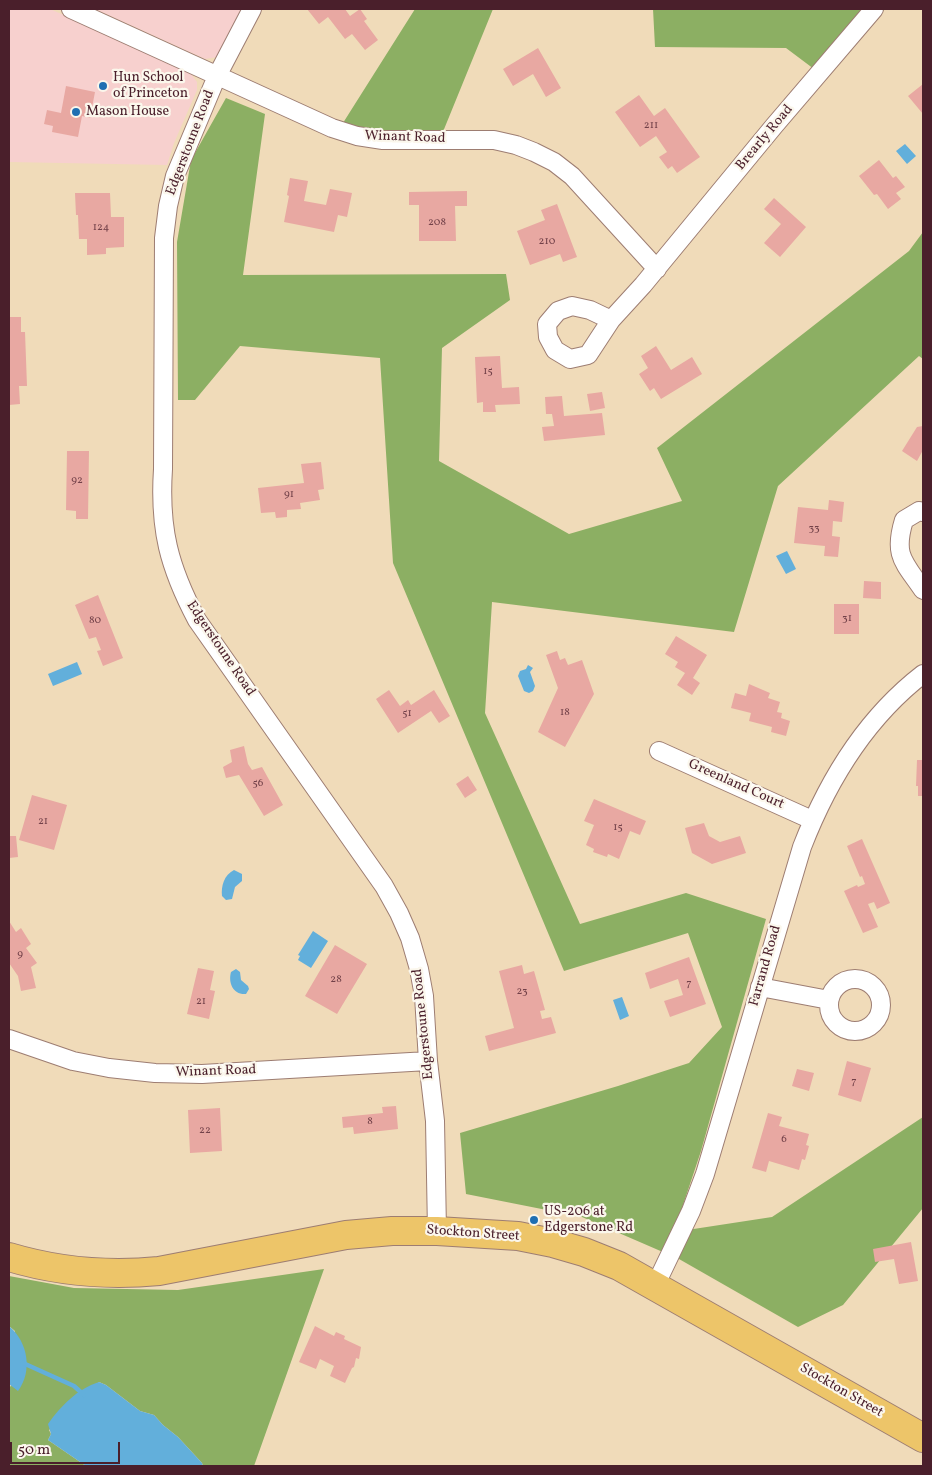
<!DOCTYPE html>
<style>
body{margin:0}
#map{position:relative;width:932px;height:1475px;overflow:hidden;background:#f0dbb9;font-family:Vollkorn,serif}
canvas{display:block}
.frame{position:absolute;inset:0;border:10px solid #4a1f2b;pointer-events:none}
.scale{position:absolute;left:10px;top:1442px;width:110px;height:22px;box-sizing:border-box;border:2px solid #4a1f2b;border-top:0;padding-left:6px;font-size:15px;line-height:18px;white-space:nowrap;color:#4a1f2b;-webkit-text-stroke:4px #fbf7ec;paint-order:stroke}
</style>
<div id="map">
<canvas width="932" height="1475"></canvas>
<div class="frame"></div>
<div class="scale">50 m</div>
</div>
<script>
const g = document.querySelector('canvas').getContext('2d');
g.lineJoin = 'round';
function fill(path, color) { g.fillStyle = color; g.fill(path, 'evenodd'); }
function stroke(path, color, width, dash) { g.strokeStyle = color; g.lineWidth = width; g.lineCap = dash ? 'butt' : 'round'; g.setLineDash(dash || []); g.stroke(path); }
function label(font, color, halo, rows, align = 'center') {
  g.font = font + ' Vollkorn,serif'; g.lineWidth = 4.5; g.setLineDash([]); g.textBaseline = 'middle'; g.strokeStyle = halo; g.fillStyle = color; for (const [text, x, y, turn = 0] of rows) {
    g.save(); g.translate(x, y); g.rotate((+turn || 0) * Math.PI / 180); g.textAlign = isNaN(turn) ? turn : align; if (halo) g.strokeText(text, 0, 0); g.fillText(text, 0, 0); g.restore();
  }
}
fill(new Path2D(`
 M9,9H50L187,69L197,82V90L174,143L167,165L9,162Z
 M95,9H246L218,57L205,59Z`), '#f7d0ce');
fill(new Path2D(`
 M415,9H493L438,144L336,134Z
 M653,9H885L822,75L786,48L655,47Z
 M226,98L265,114L243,275L506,274L510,300L442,348L439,461L569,534L682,501L657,448L909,251L923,232V359L919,356L778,486L734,632L492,602L485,713L580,924L686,893L766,919L701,1151L674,1232L772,1217L923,1117V1208L843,1305L798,1327L679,1259L582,1217L466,1194L460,1133L618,1086L689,1063L722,1027L688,933L564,971L393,563L380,358L240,346L195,400H178L177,242L191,160Z
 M324,1269L254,1466H203L202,1463L178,1437L163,1425L154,1415L140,1411L106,1385L99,1382L49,1430L51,1434L48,1440L86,1466H9V1384L11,1387L15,1331L9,1326V1276L74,1288L178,1290Z`), '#8caf63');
fill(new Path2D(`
 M905,144L916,156L907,164L896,151Z
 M787,551L796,569L786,574L776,556Z
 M77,662L82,674L53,686L48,674Z
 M528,665L533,668L530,672L535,686L533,691L529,693L524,691L518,676L520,671L526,669Z
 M234,870L242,874V881L235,887L232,899L226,900L222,896C221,886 224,875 234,870Z
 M313,931L328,941L311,968L298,960L300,956L298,955Z
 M236,969L240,972L241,980L248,986L249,989L246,994C233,995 228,983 231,972Z
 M622,997L629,1016L620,1020L613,1000Z
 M9,1326C28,1342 33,1371 18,1391L9,1384Z
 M99,1382L106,1385L140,1411L154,1415L163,1425L178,1437L202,1463L203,1466H86L48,1440L51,1434L48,1424C61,1406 77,1389 99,1382Z`), '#62afdb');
stroke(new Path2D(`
 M23,1363L74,1386L84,1395`), '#62afdb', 4.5);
fill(new Path2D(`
 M307,9H345L350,16L360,9L367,19L364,21L378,40L365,50L352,34L345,39L328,17L319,24Z
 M538,48L561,88L546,97L533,74L513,86L503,69Z
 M923,84V114L908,96Z
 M66,86L95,92L90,118L82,116L78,137L52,132L53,126L44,124L47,110L61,113Z
 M639,95L654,116L665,108L700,157L677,173L672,166L668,169L659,157L667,152L656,136L640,147L615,112Z
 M879,160L893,178L896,176L905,187L896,193L901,199L888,209L877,194L874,195L859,176Z
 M290,178L308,181L304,201L326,205L330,189L352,193L347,217L338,215L334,232L284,222L289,196L287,195Z
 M467,191V206H455L456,241H419V205H409V192Z
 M75,193H110L111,217H124V247L106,248V254L87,255V239H79L78,215H76Z
 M774,198L806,227L780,257L764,243L781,224L764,209Z
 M557,204L577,257L563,262L560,254L530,265L517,231L545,220L541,210Z
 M9,317H21V332H25L27,386H19L20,404L9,405Z
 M656,346L671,370L692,357L702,374L661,399L654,388L650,391L639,374L648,368L641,356Z
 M500,356L502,388L519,387L520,404L495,405L496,412H483V402L477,403L475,357Z
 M602,392L605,408L590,411L587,394Z
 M562,396L564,416L602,413L605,435L544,441L542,427L554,426L552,414H546L545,397Z
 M923,426V450L917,461L902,451L917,427Z
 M67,451H89L88,519H76V511L66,510Z
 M321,462L324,489L318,490L320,500L300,503L301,509L287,510V517L276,518L275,512L261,513L258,488L304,483L301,464Z
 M829,500L844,502L842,522L833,521L832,536L840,537L838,557L824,556L825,546L794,543L798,507L828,510Z
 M864,581L881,582V599L863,598Z
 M98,595L123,658L103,666L97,651L101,650L96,637L89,639L75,605Z
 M834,604H859V634H834Z
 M676,636L707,655L693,678L700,683L692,695L677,685L685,673L675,667L678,662L665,654Z
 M557,651L560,660L565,658L568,665L582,660L594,694L565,747L538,732L558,688L546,655Z
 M749,684L770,693L768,698L780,702L777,712L782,713L781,718L790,721L786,736L771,732L772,727L749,721L751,713L731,708L735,693L746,696Z
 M389,690L400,706L408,700L411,705L434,690L450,716L439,723L431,711L398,733L376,699Z
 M244,746L248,764L252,770L262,767L283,805L264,816L239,775L226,778L223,767L232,762L230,750Z
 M917,760H923V796H918V786H916Z
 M468,776L477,790L465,798L456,784Z
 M32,795L67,805L54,850L19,840Z
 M594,799L646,821L640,835L630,831L619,859L608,854L607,857L593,852L594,849L586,845L594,825L584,821Z
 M704,823L709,836L720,842L740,836L746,853L712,864L692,853L685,828Z
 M9,836H16L18,857L9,858Z
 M862,839L890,903L877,909L874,902L868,904L878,927L863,933L844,891L857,885L858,887L865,884L862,876L860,877L847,846Z
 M9,921L16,932L21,928L31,944L26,948L37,963L31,967L36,988L21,991L18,976L9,963Z
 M335,945L367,964L337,1014L305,996Z
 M689,957L706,1004L670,1017L664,1001L683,995L678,979L650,989L645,973Z
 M522,965L524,974L534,971L545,1010L540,1011L542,1019L551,1017L556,1033L489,1051L485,1036L514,1028L499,971Z
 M198,968L214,971L210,990L215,991L209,1019L187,1014Z
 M847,1061L871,1068L861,1102L838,1095Z
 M797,1069L814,1073L809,1091L792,1086Z
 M396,1106L398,1129L354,1134L353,1127L343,1128L342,1117L383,1113L382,1107Z
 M220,1108L222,1151L190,1153L188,1110Z
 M768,1113L782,1117L779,1126L809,1134L806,1145L809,1146L805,1160L802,1159L799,1170L769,1161L766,1172L752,1168Z
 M911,1242L918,1281L899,1284L894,1259L875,1262L873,1249Z
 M315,1326L334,1336L336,1332L345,1336L344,1339L361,1347L359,1359L356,1358L354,1367L352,1368L345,1383L330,1376L334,1366L320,1359L316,1369L299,1362Z`), '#e8a8a2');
const minor = new Path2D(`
 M71,9L332,128L357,136L383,140H494L516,145L534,152L554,162L572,176L657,269
 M252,9L217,76L175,176L168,206L164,238L163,469C159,529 169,567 197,620L384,886L399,913L410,938L419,969L424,996L428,1061L435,1121L437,1231
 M611,320L588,355L570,359L555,350L548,337L547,324L558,311L572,306L590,310L611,320L643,285L774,126L874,9
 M923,512L919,511L904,520C893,556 904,562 923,590
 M659,751L812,820
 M829 1005a26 26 0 1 1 52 0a26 26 0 1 1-52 0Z
 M760,987L829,1000
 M9,1039L73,1061L109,1068L155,1073L202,1074L428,1061
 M655,1286L691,1211L705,1174L802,847C828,780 866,718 923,674`);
const trunk = new Path2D(`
 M9,1257C59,1272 107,1276 159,1271L346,1235L392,1231H437L518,1236L553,1243L584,1252L619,1266L923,1438`);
stroke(minor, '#9d7d72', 20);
stroke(trunk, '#9d7d72', 30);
stroke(minor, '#fff', 18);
stroke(trunk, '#edc569', 28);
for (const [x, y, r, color] of [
 [103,86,5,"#1f6fb2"],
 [76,112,5,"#1f6fb2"],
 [534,1220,5,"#1f6fb2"]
]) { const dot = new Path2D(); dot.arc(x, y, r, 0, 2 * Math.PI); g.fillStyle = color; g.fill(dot); stroke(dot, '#fbf7ec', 2); }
label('11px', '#724149', null, [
 ["211",651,126],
 ["208",437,223],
 ["124",101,228],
 ["210",547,242],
 ["15",488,372],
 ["92",77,481],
 ["91",289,495],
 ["33",814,529],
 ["31",847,619],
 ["80",95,621],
 ["18",565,713],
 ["51",407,714],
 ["56",258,784],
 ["21",43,822],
 ["15",618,828],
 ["9",20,955],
 ["28",336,980],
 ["7",689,984],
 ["23",522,992],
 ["21",201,1002],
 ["7",854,1082],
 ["8",370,1122],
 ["22",205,1131],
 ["6",784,1140]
]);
label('14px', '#4a1f2b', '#fbf7ec', [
 ["Hun School",113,78],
 ["of Princeton",113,94],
 ["Mason House",86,112],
 ["US-206 at",544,1212],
 ["Edgerstone Rd",544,1228]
], 'left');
label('14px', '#4a1f2b', '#fbf7ec', [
 ["Winant Road",405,138,2],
 ["Brearly Road",765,138,-50],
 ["Edgerstoune Road",191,143,-69],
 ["Edgerstoune Road",220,649,56],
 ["Greenland Court",736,785,24],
 ["Farrand Road",766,966,-74],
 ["Edgerstoune Road",424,1024,-96],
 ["Winant Road",216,1072,-2],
 ["Stockton Street",473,1234,4],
 ["Stockton Street",841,1391,30]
]);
</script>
